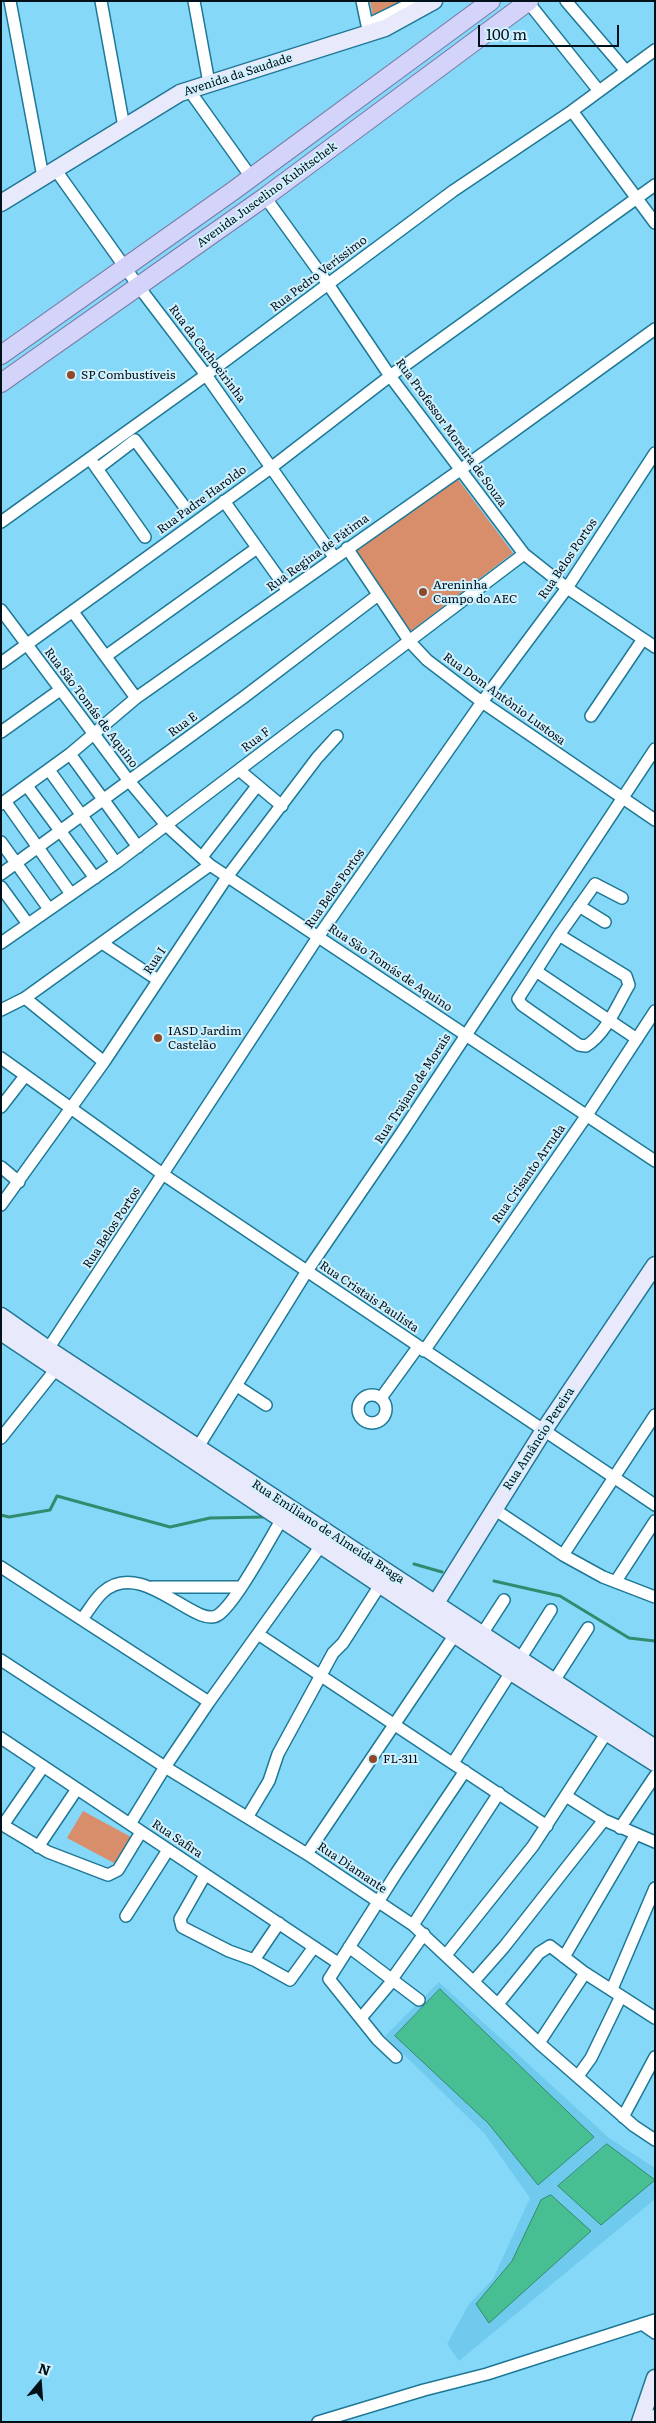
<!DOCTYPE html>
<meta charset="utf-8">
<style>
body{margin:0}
#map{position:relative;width:656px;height:2423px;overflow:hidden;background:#86d8f8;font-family:Literata,serif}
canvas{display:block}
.frame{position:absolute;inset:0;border:2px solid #00111a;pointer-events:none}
.north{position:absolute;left:15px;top:2358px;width:50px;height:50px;-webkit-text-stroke:4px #d2f1fe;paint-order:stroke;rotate:18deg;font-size:14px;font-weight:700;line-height:20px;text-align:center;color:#00111a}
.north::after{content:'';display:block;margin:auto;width:18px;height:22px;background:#00111a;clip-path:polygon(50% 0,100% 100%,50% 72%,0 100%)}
.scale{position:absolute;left:478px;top:25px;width:141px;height:22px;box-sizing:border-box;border:2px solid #00111a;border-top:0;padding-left:6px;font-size:15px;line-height:18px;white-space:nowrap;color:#00111a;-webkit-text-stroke:4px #d2f1fe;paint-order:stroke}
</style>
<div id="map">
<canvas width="656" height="2423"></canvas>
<div class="frame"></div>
<div class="north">N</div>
<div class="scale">100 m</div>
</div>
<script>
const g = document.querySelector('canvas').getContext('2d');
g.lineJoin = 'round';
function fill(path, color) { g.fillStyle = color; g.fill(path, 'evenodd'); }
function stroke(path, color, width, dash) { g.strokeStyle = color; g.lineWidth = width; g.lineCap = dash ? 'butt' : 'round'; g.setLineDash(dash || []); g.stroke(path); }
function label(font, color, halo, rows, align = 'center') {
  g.font = font + ' Literata,serif'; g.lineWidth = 4; g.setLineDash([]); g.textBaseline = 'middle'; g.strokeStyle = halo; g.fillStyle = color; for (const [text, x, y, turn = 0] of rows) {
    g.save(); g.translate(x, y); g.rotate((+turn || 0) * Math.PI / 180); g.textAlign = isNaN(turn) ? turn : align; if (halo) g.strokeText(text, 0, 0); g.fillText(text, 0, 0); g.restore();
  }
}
fill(new Path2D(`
 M439,1982L609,2138L655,2168V2199L459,2361L447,2344L469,2304L493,2279L530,2198L484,2133L385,2036Z`), '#70caed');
fill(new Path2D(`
 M370,1H408L373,17Z
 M457,478L513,553L411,631L355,551Z
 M83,1811L131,1837L116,1864L67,1838Z`), '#d88d6b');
const water = new Path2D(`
 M440,1989L594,2137L538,2185L488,2123L395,2036Z
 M607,2144L655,2180L601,2225L558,2186Z
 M551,2195L591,2231L489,2323L476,2304L512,2261L541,2200Z`);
fill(water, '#48bf92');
stroke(water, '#328b6e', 1);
stroke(new Path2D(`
 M1,1515L9,1517L50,1510L57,1496L170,1527L210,1518L265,1517
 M414,1564L442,1572
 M494,1581L560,1596L629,1638L655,1641`), '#328b6e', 3);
const street = new Path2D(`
 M10,1L43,177
 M101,1L124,127
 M194,1L209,83
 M362,1L367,25L416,1
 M566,1L626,71
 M528,2L599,91
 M189,90L251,177
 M572,111L655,223
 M55,169L139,287L206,375L334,557
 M265,197L328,284L390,376L524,554L567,588L655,647
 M93,463L145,537
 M97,469L135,440L184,506
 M224,501L288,591
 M1,522L206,375L453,191L572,111L655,50
 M347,548L410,642L427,660L482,702L655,820
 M1,610L129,781L166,825L210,865L655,1161
 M73,612L136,698
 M106,656L257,548
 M1,663L272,467L390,376L655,185
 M591,716L643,639
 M1,732L60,690
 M70,754L138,847
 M49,770L116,863
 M239,770L282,806
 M27,786L95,878
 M5,801L71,894
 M1,804L70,754L136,698L460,470L655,329
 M1,842L49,909
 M202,857L257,786
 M1,874L244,697L378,595
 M1,887L28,924
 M579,906L605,922
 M559,935L595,884L622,898
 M1,943L116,863L524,554
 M102,943L158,980
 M536,971L518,999L522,1005L579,1045L586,1046C606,1034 617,1005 629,985L626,976L559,935L536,971L637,1039
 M25,998L104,1062
 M1,1010L25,998L210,865
 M1,1058L164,1175L655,1505
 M1,1107L25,1076
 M1,1167L19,1182
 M1,1205L104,1062L227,877L317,758L337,736
 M48,1349L318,937L482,702L567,588L655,453
 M424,1351L587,1115L655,1011
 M237,1386L266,1405
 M358 1409a14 14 0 1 1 28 0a14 14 0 1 1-28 0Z
 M381,1398L418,1347
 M1,1438L56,1369
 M198,1447L307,1271L400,1135L655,749
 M494,1509L563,1555L603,1577L655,1597
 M563,1555L655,1415
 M1,1567L209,1702
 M616,1581L655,1521
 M152,1587H240
 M82,1619C89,1610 95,1599 103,1592C142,1557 196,1630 218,1615C236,1603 269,1540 282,1519
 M258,1634L547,1826
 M482,1634L504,1600
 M520,1659L551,1610
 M1,1660L165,1767L307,1854L413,1925L539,2043L634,2126L655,2140
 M554,1681L588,1628
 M1,1738L338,1963
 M453,1763L511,1672
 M566,1796L604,1820L655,1842
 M248,1816L269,1781L278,1754L333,1653L343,1643L380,1585
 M1,1824L48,1852L108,1875L118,1870L141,1832
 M130,1824L165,1767L209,1702L325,1540
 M3,1825L43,1767
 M620,1828L655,1776
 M38,1847L77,1789
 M307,1854L458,1630
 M205,1875L180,1919L182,1927L229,1951L254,1960L290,1980L314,1947
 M126,1916L168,1850
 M413,1925L499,1793
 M349,1947L419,2000
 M446,1955L533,1846L611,1726
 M564,1957L636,1834
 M254,1960L279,1923
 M392,1979L424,1934
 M474,1981L504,1947L604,1820
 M612,1989L655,1888
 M498,2004L539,1953L550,1946L585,1973L655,2018
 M361,2018L393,1980
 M539,2043L585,1973
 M396,2057L378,2040L329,1979L397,1872L465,1771
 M578,2076L591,2058L621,1996
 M623,2117L655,2057
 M642,2324L655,2333
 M318,2422L424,2390L487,2374L655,2320`);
const secondary = new Path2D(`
 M1,203L180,93L385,28L434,1
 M1,1316L48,1349L655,1748
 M1,1332L511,1672L655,1763
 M431,1611L544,1430L655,1265
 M640,2422L655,2378
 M654,2422L655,2418`);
const primary = new Path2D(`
 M1,355L233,191L491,1
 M1,383L265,197L529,1`);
stroke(street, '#1e7895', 14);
stroke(secondary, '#1e7895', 19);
stroke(primary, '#777ca8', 20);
stroke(street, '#fff', 11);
stroke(secondary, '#e9e9fc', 16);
stroke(primary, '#d4d3f9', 18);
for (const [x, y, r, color] of [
 [71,375,5,"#904826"],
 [423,592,5,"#904826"],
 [158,1038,5,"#904826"],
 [373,1759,5,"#904826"]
]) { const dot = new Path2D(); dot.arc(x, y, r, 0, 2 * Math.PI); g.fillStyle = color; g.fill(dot); stroke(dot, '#d2f1fe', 2); }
label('12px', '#00111a', '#d2f1fe', [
 ["Avenida da Saudade",238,75,-18],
 ["Avenida Juscelino Kubitschek",267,195,-36],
 ["Rua Pedro Veríssimo",319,274,-37],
 ["Rua da Cachoeirinha",207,354,53],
 ["Rua Professor Moreira de Souza",451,433,54],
 ["Rua Padre Haroldo",202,500,-36],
 ["Rua Regina de Fátima",318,553,-36],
 ["Rua Belos Portos",568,559,-56],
 ["Rua Dom Antônio Lustosa",504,699,36],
 ["Rua São Tomás de Aquino",91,708,53],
 ["Rua E",183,725,-36],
 ["Rua F",256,740,-37],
 ["Rua Belos Portos",335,889,-55],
 ["Rua I",155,961,-56],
 ["Rua São Tomás de Aquino",390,968,34],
 ["Rua Trajano de Morais",413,1089,-57],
 ["Rua Crisanto Arruda",529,1174,-55],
 ["Rua Belos Portos",112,1228,-57],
 ["Rua Cristais Paulista",369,1297,34],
 ["Rua Amâncio Pereira",539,1439,-57],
 ["Rua Emíliano de Almeida Braga",328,1532,33],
 ["Rua Safira",177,1839,34],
 ["Rua Diamante",352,1868,34]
]);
label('12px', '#00111a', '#d2f1fe', [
 ["SP Combustíveis",81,375],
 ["Areninha",433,585],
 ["Campo do AEC",433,599],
 ["IASD Jardim",168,1031],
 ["Castelão",168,1045],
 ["FL-311",383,1759]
], 'left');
</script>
